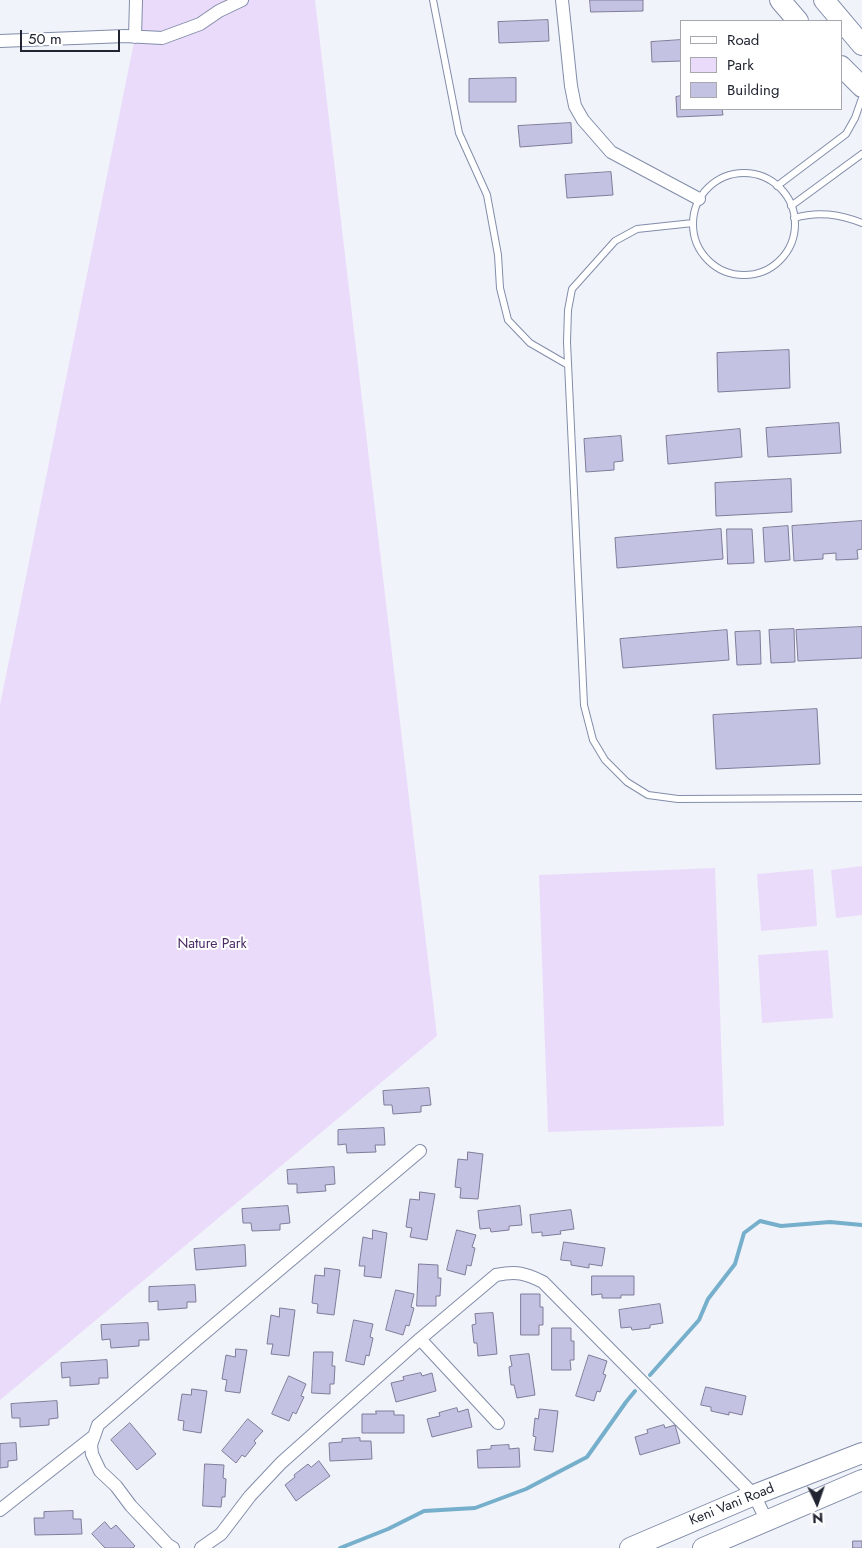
<!DOCTYPE html>
<style>
body{margin:0}
#map{position:relative;width:862px;height:1548px;overflow:hidden;background:#f0f3f9;font-family:Jost,sans-serif}
canvas{display:block}
.legend{position:absolute;left:680px;top:20px;width:162px;height:90px;box-sizing:border-box;background:#fff;border:1px solid #a6a8ad;margin:0;padding:6px 9px;list-style:none;font-size:15px;color:#212531}
.legend li{display:flex;align-items:center;gap:10px;height:25px}
.legend b{width:25px;border:1px solid #a6a8ad}
.north{position:absolute;left:792px;top:1478px;width:50px;height:50px;-webkit-text-stroke:4px #fff;paint-order:stroke;rotate:177deg;font-size:14px;font-weight:700;line-height:20px;text-align:center;color:#212531}
.north::after{content:'';display:block;margin:auto;width:18px;height:22px;background:#212531;clip-path:polygon(50% 0,100% 100%,50% 72%,0 100%)}
.scale{position:absolute;left:20px;top:30px;width:100px;height:22px;box-sizing:border-box;border:2px solid #212531;border-top:0;padding-left:6px;font-size:15px;line-height:18px;white-space:nowrap;color:#212531;-webkit-text-stroke:4px #fff;paint-order:stroke}
</style>
<div id="map">
<canvas width="862" height="1548"></canvas>
<ul class="legend">
<li><b style="height:6px;background:#fff"></b>Road</li>
<li><b style="height:14px;background:#ebdbfb"></b>Park</li>
<li><b style="height:14px;background:#c4c2e2"></b>Building</li>
</ul>
<div class="north">N</div>
<div class="scale">50 m</div>
</div>
<script>
const g = document.querySelector('canvas').getContext('2d');
g.lineJoin = 'round';
function fill(path, color) { g.fillStyle = color; g.fill(path, 'evenodd'); }
function stroke(path, color, width, dash) { g.strokeStyle = color; g.lineWidth = width; g.lineCap = dash ? 'butt' : 'round'; g.setLineDash(dash || []); g.stroke(path); }
function label(font, color, halo, rows, align = 'center') {
  g.font = font + ' Jost,sans-serif'; g.lineWidth = 4; g.setLineDash([]); g.textBaseline = 'middle'; g.strokeStyle = halo; g.fillStyle = color; for (const [text, x, y, turn = 0] of rows) {
    g.save(); g.translate(x, y); g.rotate((+turn || 0) * Math.PI / 180); g.textAlign = isNaN(turn) ? turn : align; if (halo) g.strokeText(text, 0, 0); g.fillText(text, 0, 0); g.restore();
  }
}
fill(new Path2D(`
 M137,0H315L437,1036L0,1400V705L135,37Z
 M862,866V915L836,918L831,870Z
 M715,868L724,1126L548,1132L539,875Z
 M813,869L817,926L761,931L757,874Z
 M828,950L833,1018L762,1023L758,955Z`), '#ebdbfb');
stroke(new Path2D(`
 M650,1375L699,1320L708,1299L735,1264L744,1233L760,1221L781,1226L830,1222L862,1225
 M340,1548L388,1529L424,1511L475,1508L526,1489L587,1457L626,1402L635,1391`), '#76afcb', 4);
const building = new Path2D(`
 M590,0H643V11L591,12Z
 M548,20L549,41L499,43L498,22Z
 M681,40V61L652,62L651,42Z
 M516,78V102H469V79Z
 M681,96V109H722L723,115L677,117L676,97Z
 M571,123L572,143L520,147L518,126Z
 M611,172L613,195L567,198L565,175Z
 M789,350L790,388L718,392L717,353Z
 M839,423L841,453L768,457L766,428Z
 M740,429L742,457L668,464L666,436Z
 M621,436L623,461L614,462V470L586,472L584,439Z
 M791,479L792,512L716,516L715,483Z
 M862,521V549L857,550L858,559L836,560V553L823,554V559L794,561L792,526Z
 M788,526L790,560L765,562L763,528Z
 M721,529L723,559L617,568L615,538Z
 M727,529H752L754,563L728,564Z
 M862,627V658L798,661L796,630Z
 M794,629L795,662L771,663L769,630Z
 M727,630L729,660L623,668L620,639Z
 M760,631L761,664L737,665L735,632Z
 M817,709L820,764L716,769L713,715Z
 M429,1088L431,1105L421,1106V1112L393,1114L392,1105H384L383,1091Z
 M384,1128L385,1145H375L376,1152L347,1153L346,1144L338,1145V1130Z
 M468,1152L483,1154L478,1199L460,1198L461,1188L455,1187L458,1159L467,1160Z
 M334,1167L335,1184L325,1185L326,1191L297,1193V1184H288L287,1170Z
 M420,1192L435,1194L427,1240L410,1237L412,1228L406,1227L410,1199L419,1200Z
 M288,1206L290,1223L280,1224V1230L252,1231L251,1223H243L242,1209Z
 M520,1206L522,1225L509,1226V1230L491,1232L490,1228L480,1229L478,1211Z
 M571,1210L574,1229L560,1231L561,1234L542,1236V1232L532,1233L530,1215Z
 M373,1230L387,1233L381,1278L364,1276L365,1266H359L363,1237L372,1239Z
 M457,1230L476,1235L472,1247L475,1248L471,1266L467,1265L465,1275L447,1270Z
 M564,1242L605,1248L602,1266L589,1264V1268L571,1265V1261L561,1260Z
 M245,1245L246,1266L196,1270L194,1249Z
 M419,1264L438,1265V1278H441L440,1296H436V1306H417Z
 M325,1268L340,1270L334,1315L317,1313L318,1304L312,1303L315,1275L324,1276Z
 M592,1276H634V1295H621V1298H602V1294L592,1295Z
 M195,1285L196,1302H187V1308L158,1310V1301L149,1302V1287Z
 M396,1290L414,1294L411,1307L414,1308L409,1326L406,1325L403,1335L386,1330Z
 M521,1294H540V1307H543V1325H539V1335H521Z
 M660,1304L663,1323L650,1325V1328L632,1330L631,1327L621,1328L619,1310Z
 M280,1308L295,1310L289,1356L271,1354L273,1344H267L271,1315L279,1317Z
 M493,1313L497,1354L478,1356L477,1343H474L472,1325L476,1324L475,1314Z
 M354,1320L373,1324L370,1337L373,1338L369,1356L366,1355L364,1365L346,1361Z
 M148,1323L149,1340H139V1346L111,1348L110,1339L102,1340L101,1325Z
 M552,1328H571V1341H574V1360H570L571,1370H552Z
 M236,1349L247,1350L240,1393L225,1391L227,1380L222,1379L226,1355L235,1357Z
 M314,1352H333L332,1366H335L334,1384H330V1394L312,1393Z
 M529,1354L535,1395L517,1398L514,1385H511L509,1367L512,1366L510,1356Z
 M589,1355L607,1361L603,1374L606,1375L600,1392L597,1391L594,1401L576,1396Z
 M107,1360L108,1378H99V1384L70,1386V1377L62,1378L61,1363Z
 M421,1373L422,1376L432,1373L436,1391L396,1402L391,1383L404,1380L403,1377Z
 M289,1376L306,1384L301,1396L304,1397L296,1414L293,1412L289,1421L272,1414Z
 M706,1387L746,1396L742,1415L729,1412V1415L711,1411V1407L701,1405Z
 M192,1389L207,1391L201,1433L183,1430L184,1421L178,1420L182,1394L191,1395Z
 M57,1401L58,1418L49,1419V1425L20,1427V1418H12L11,1404Z
 M457,1408L458,1412L468,1409L472,1427L432,1437L427,1419L440,1416L439,1413Z
 M540,1409L558,1411L553,1452L534,1450L536,1437L533,1436L535,1418L538,1419Z
 M376,1411H394V1415H404V1433H362V1414H376Z
 M248,1419L263,1431L254,1441L256,1443L245,1457L242,1455L236,1463L222,1451Z
 M130,1423L156,1454L137,1470L111,1440Z
 M664,1425L665,1428L675,1425L680,1443L640,1455L635,1437L648,1433L647,1430Z
 M360,1438V1441H371L372,1459L330,1461L329,1443L342,1442V1439Z
 M16,1443L17,1460L8,1461V1467L0,1468V1444Z
 M509,1445V1449L519,1448L520,1467L478,1468L477,1450L491,1449V1446Z
 M319,1461L330,1476L296,1501L285,1485L295,1477L294,1475L308,1464L311,1467Z
 M205,1464L224,1465L223,1478L226,1479L225,1497H222L221,1507L203,1506Z
 M73,1511V1519H81L82,1534L35,1535L34,1518H44V1512Z
 M105,1522L111,1529L116,1525L135,1546L133,1548H105L92,1534Z
 M853,1541H862V1548H853Z`);
fill(building, '#c4c2e2');
stroke(building, '#7e7c9a', 1);
const service = new Path2D(`
 M433,0L459,133L487,195L498,255L500,288L508,320L530,343L568,365
 M693 224a51 51 0 1 1 102 0a51 51 0 1 1-102 0Z
 M777,186L846,134L855,118L862,98
 M791,206L862,154
 M794,218C818,211 839,214 862,223
 M693,223L637,229L615,241L572,289L568,310L567,342L584,705L593,740L605,760L627,782L648,795L678,799L862,798`);
const minor = new Path2D(`
 M562,0L571,86L575,106L583,120L611,152L699,199
 M135,37L136,0
 M0,41L125,36L162,38L200,24L219,11L242,0
 M420,1339L498,1423
 M0,1510L94,1436
 M173,1548L168,1545L131,1506L116,1486L100,1471L92,1454L91,1445L98,1425L194,1342L420,1151
 M201,1548L221,1534L250,1496L281,1463L420,1339L496,1275C517,1271 525,1273 543,1282L754,1495L767,1521`);
const primary = new Path2D(`
 M780,0L798,21
 M824,0L862,45
 M841,66L862,87
 M630,1548L754,1495L862,1453
 M703,1548L862,1480`);
stroke(service, '#828daa', 8);
stroke(minor, '#828daa', 14);
stroke(primary, '#828daa', 22);
stroke(service, '#fff', 6);
stroke(minor, '#fff', 12);
stroke(primary, '#fff', 20);
label('14px', '#4b2b65', '#fff', [
 ["Nature Park",212,945]
]);
label('14px', '#212531', '#fff', [
 ["Keni Vani Road",732,1505,-22]
]);
</script>
